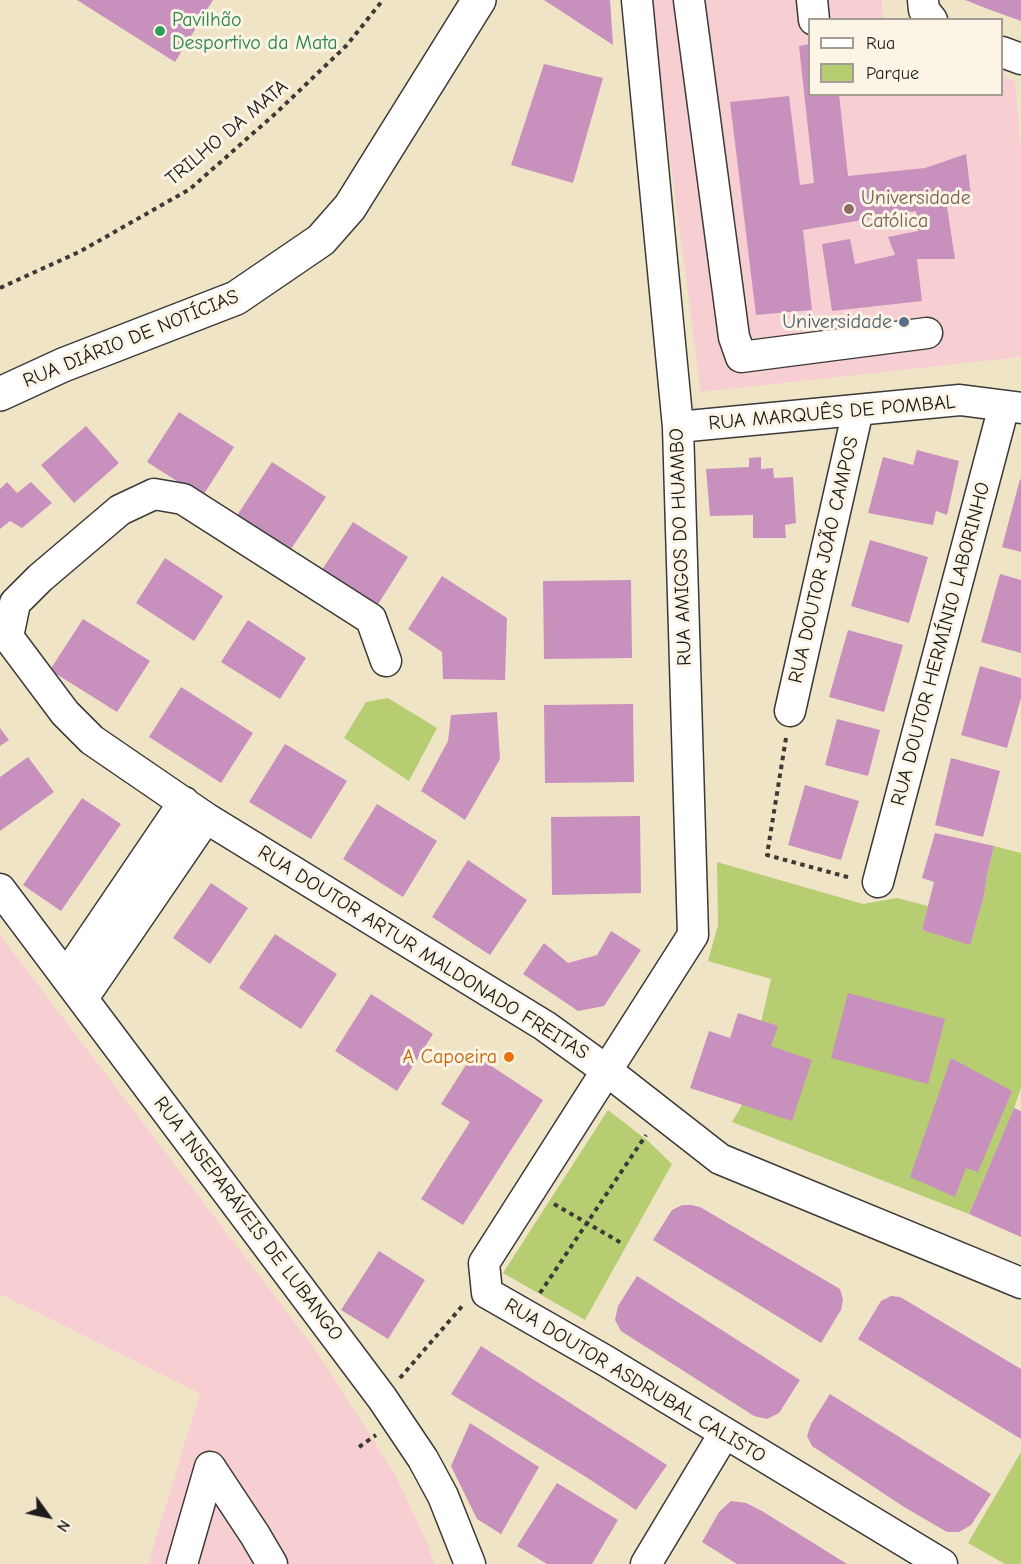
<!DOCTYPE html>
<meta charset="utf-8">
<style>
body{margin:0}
#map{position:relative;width:1021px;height:1564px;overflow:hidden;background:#f0e4c7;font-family:"Comic Neue",sans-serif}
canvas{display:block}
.legend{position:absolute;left:808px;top:18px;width:195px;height:78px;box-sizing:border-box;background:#fcf5e5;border:2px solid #a29e95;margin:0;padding:8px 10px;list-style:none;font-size:18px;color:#1c1c1c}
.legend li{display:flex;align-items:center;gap:12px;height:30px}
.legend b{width:30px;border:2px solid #a29e95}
.north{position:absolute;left:18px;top:1486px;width:60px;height:60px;-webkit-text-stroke:4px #fcf5e5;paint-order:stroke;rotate:123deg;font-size:16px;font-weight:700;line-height:24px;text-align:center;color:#1c1c1c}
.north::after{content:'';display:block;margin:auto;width:21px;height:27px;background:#1c1c1c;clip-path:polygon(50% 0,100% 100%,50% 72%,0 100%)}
</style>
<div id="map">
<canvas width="1021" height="1564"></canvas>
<ul class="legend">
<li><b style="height:8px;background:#fff"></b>Rua</li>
<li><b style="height:16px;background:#b6cd72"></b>Parque</li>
</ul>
<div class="north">N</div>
</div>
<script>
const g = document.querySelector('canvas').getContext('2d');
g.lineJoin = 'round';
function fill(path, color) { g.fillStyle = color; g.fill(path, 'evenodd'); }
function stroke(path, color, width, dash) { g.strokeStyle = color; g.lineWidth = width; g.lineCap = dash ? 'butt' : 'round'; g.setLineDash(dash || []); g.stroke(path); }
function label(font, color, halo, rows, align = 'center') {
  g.font = font + ' "Comic Neue",sans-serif'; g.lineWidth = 6; g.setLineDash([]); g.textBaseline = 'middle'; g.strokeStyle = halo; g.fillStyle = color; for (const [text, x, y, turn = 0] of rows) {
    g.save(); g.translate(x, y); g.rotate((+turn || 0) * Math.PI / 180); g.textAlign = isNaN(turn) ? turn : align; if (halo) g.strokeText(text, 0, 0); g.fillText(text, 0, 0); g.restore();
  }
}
fill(new Path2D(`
 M649,0H882L883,19L810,20V94H1002V76L1015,81L1021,151V357L701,392Z
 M0,935L315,1349L395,1474L426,1540L434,1564H148L200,1393L0,1294Z`), '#f7cfd3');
fill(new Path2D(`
 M388,698L437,728L409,781L344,738L366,702Z
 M994,846L1021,853V1088L1014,1108L969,1214L732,1122L742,1105L771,979L708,961L718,925L717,862L863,904L897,898L928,906L922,930L970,944L984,896L987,875Z
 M608,1110L648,1141L672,1164L585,1320L503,1273Z
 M1021,1452V1564H1005L968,1543Z`), '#b6cd72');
fill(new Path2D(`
 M77,0H213L175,62Z
 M544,0H610L613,45Z
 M965,0H1021V21L988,9Z
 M810,44V94H839L848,176L925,168L966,154L972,204L947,207L955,259H917L922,301L832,311L822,244L850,239L855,264L895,255L888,237L918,231L916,211L803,230L812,310L756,315L730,102L789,96L800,185L814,183L799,46Z
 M544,64L603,78L573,183L511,165Z
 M179,412L234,447L202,497L147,462Z
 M86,426L119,463L74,503L41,465Z
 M917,450L959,461L947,515L936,511L933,525L868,513L883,457L913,465Z
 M761,457V469L773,468L774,478L793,477L796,523L785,525L786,538H753V515L710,516L706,469L749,467V458Z
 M272,462L326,497L289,552L236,517Z
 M1020,479L1021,480V552L1002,547Z
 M7,482L17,493L31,482L52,503L22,528L10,521L0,529V489Z
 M353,522L408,557L375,609L320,573Z
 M870,540L928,557L909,623L851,606Z
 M165,558L223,596L194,641L136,603Z
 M1000,574L1021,580V653L981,642Z
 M442,576L507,618L505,680L443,679L442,652L408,629Z
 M631,580L632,658L544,659L543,581Z
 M83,619L150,661L117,712L50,670Z
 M248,620L306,658L280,699L221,662Z
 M848,630L903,645L884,712L829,697Z
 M980,666L1021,678V698L1007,748L961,735Z
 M181,687L253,733L221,783L149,737Z
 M633,704L634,782L545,783L544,705Z
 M497,712L500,759L465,820L421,791L448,741L451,715Z
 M837,719L880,730L868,776L825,765Z
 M0,728L9,740L0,746Z
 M285,744L347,781L311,839L249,802Z
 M28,757L54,792L0,831V777Z
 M951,758L1000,771L983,837L935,825Z
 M805,785L859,801L841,860L788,845Z
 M82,798L121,824L61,911L23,885Z
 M377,804L437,841L403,897L343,859Z
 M640,816L641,893L552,895L551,817Z
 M935,833L994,846L987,875L984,896L970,945L922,930L934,882L922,878Z
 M468,860L527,900L490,955L432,917Z
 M211,883L248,908L210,964L173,938Z
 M611,931L641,950L604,1006L578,1011L523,974L544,943L568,963L597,955Z
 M275,934L337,974L301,1029L239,988Z
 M848,993L945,1019L928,1084L831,1058Z
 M371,994L433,1034L397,1091L335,1051Z
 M738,1013L778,1026L771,1046L812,1060L792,1121L690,1088L709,1031L730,1038Z
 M473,1054L543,1100L463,1225L421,1199L470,1122L441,1104Z
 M951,1058L1012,1091L978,1172L966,1168L955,1197L910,1177Z
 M1014,1108L1021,1111V1237L969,1214Z
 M682,1205H691L700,1207L840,1289L843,1299L841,1310L821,1343L653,1240L672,1210Z
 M379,1251L425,1280L388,1339L341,1310Z
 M637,1276L800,1380L779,1413L767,1419L754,1416L621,1331L615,1320L618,1306Z
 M891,1296L900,1297L907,1301L1021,1369V1439L858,1339L881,1301Z
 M481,1346L667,1465L636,1510L586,1477L451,1394Z
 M830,1394L991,1494L971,1525L959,1532H947L904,1507L812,1446L807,1436L811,1424Z
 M470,1423L539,1467L501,1534L477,1519L451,1466Z
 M557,1483L618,1520L592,1564H547L517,1546Z
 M731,1501L746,1503L762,1511L847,1564H737L702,1542L719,1512Z`), '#c890bc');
const minor = new Path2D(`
 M637,0L678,427L693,935L484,1263L487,1293L606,1361L942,1564
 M689,0L734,337L741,357L927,333
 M812,0L814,20
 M923,0L924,10L932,20
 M1002,52L1021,59
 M678,427L960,400L1021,408
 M386,661L371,619L183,499L154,494L120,510L40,578L15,603L8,637L65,713L92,740L206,818L545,1026L606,1070L720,1159L1021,1283
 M790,711L858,410
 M878,882L1004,406
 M0,889L382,1398L423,1459L443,1496L470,1564
 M66,976L184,802
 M83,998L206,818
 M182,1564L210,1467L255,1535L272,1564
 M646,1564L724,1434`);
const major = new Path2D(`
 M0,394L63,365L236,298L321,240L350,207L479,0`);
stroke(minor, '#3c3a36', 33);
stroke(major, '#3c3a36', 36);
stroke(new Path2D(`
 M0,288L81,251L190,189L276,113L346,46L383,0
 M786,738L767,855L851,878
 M554,1204L623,1244
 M540,1293L646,1135
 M400,1378L464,1304
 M359,1447L376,1435`), '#3c3a36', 4, [4.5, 4.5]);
stroke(minor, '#fff', 30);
stroke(major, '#fff', 33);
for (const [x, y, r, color] of [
 [160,31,6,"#2e9e5b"],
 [849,209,6,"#8d6e63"],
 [904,322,6,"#5c6f8a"],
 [509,1057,6,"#e8710a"]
]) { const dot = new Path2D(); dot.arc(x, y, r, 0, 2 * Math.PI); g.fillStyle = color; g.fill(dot); stroke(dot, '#fcf5e5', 2); }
label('20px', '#27864d', '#fcf5e5', [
 ["Pavilhão",172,20],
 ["Desportivo da Mata",172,43]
], 'left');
label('20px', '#1c1c1c', '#fcf5e5', [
 ["TRILHO DA MATA",227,133,-40],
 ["RUA DIÁRIO DE NOTÍCIAS",131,339,-22],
 ["RUA MARQUÊS DE POMBAL",832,413,-5],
 ["RUA AMIGOS DO HUAMBO",681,547,-92],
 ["RUA DOUTOR JOÃO CAMPOS",824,560,-77],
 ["RUA DOUTOR HERMÍNIO LABORINHO",941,644,-75],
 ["RUA DOUTOR ARTUR MALDONADO FREITAS",423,953,32],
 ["RUA INSEPARÁVEIS DE LUBANGO",248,1219,53],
 ["RUA DOUTOR ASDRUBAL CALISTO",635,1381,31]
]);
label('20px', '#785e54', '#fcf5e5', [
 ["Universidade",861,198],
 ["Católica",861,221]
], 'left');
label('20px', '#4e5e75', '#fcf5e5', [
 ["Universidade",892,322]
], 'right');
label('20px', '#c56008', '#fcf5e5', [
 ["A Capoeira",497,1057]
], 'right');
</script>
